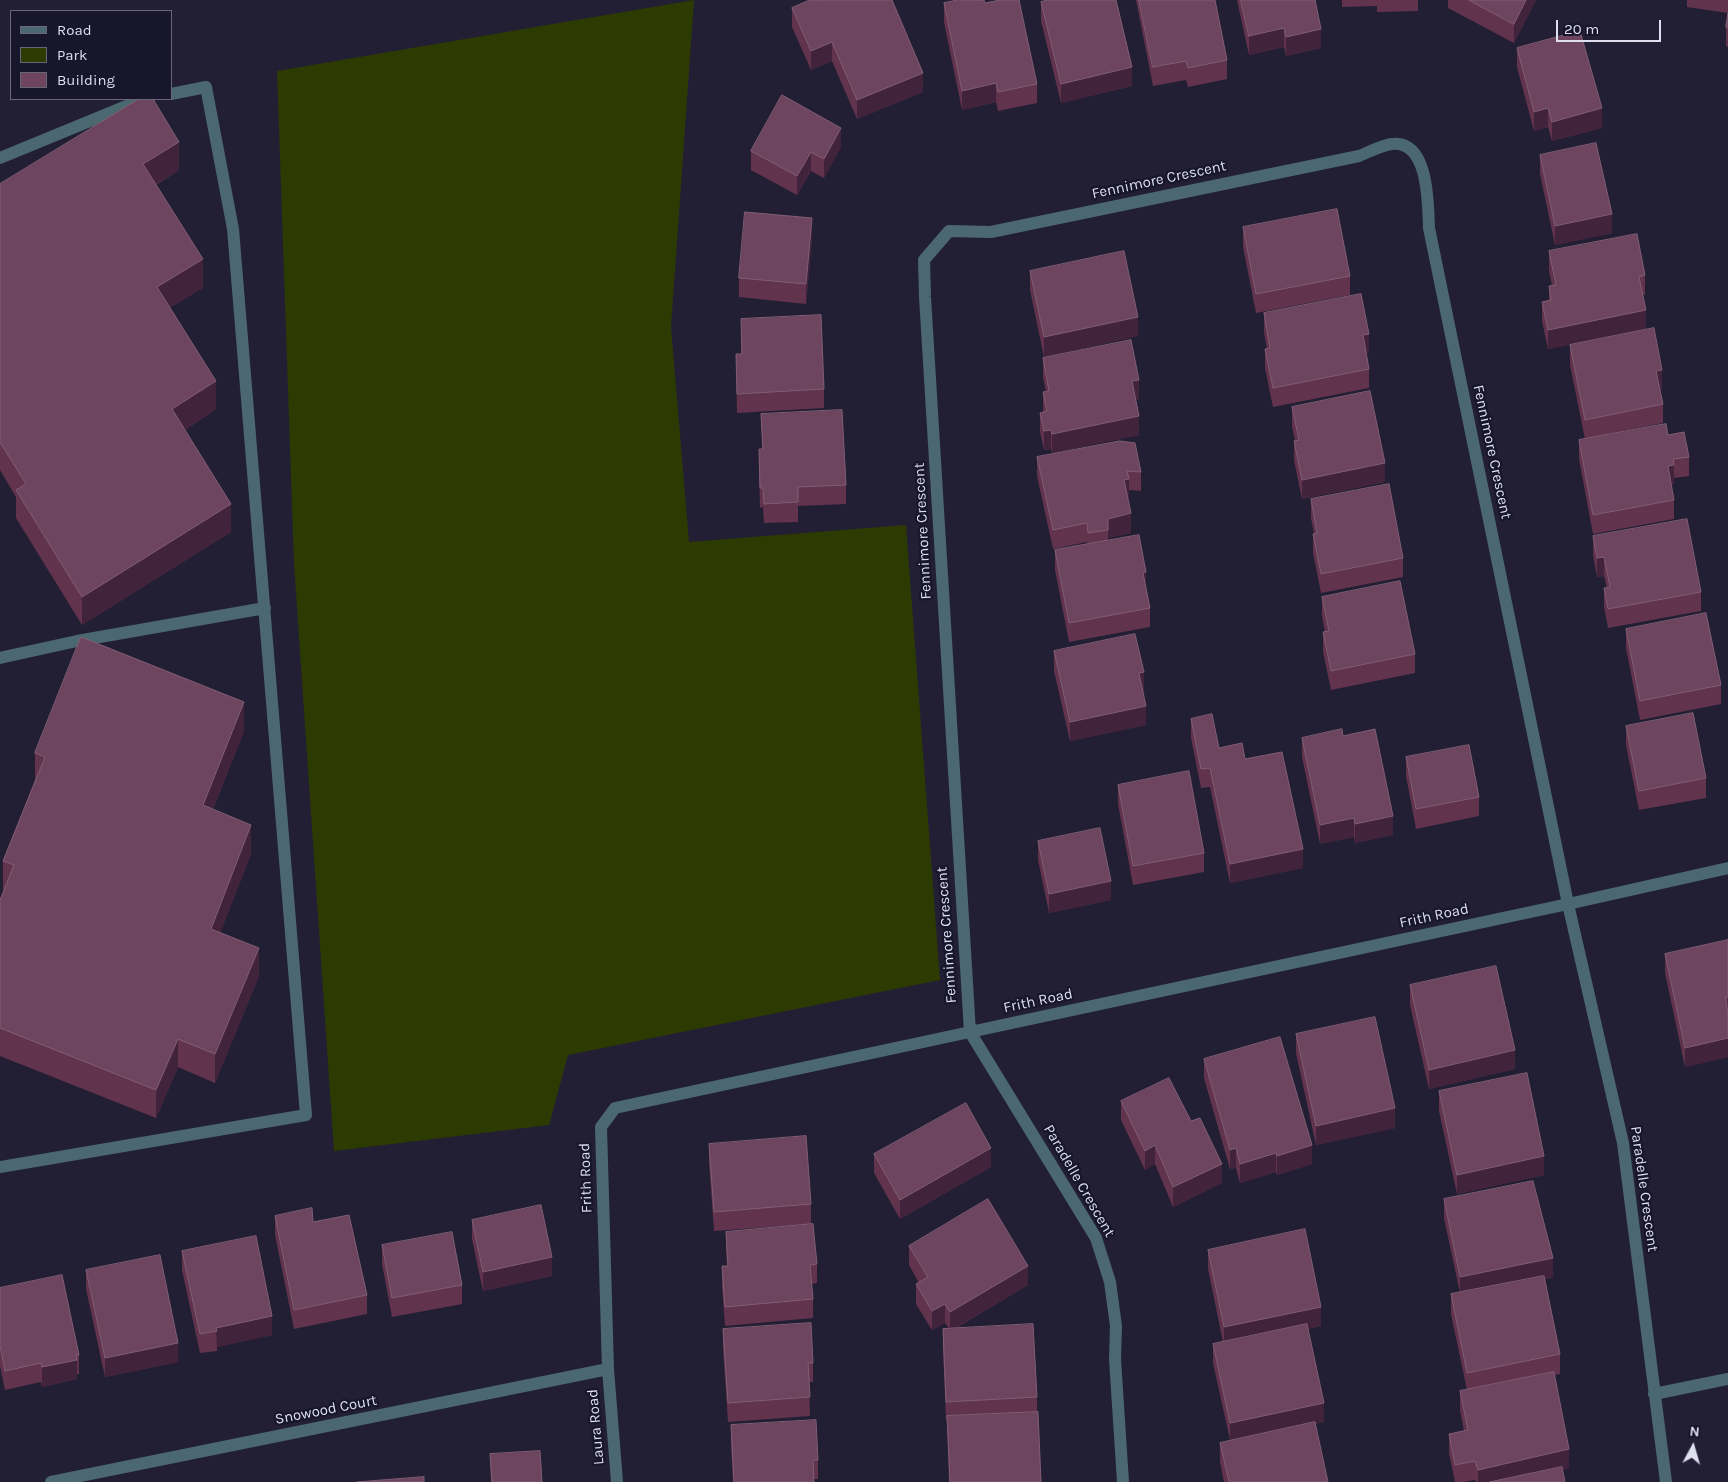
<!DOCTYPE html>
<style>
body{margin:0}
#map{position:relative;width:1728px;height:1482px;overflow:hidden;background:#221f35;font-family:Karla,sans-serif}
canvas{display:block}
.legend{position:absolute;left:10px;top:10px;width:162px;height:90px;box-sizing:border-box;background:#18162b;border:1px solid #686679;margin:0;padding:6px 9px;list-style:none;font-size:15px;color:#dfdfee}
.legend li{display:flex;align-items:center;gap:10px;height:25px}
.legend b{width:25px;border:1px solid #686679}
.north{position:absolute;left:1668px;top:1422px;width:50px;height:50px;-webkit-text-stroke:4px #18162b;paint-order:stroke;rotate:6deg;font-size:14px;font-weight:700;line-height:20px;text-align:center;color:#dfdfee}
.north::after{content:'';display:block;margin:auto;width:18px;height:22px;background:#dfdfee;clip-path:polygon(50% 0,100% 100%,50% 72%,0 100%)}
.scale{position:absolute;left:1556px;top:20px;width:105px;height:22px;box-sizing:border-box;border:2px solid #dfdfee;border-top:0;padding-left:6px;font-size:15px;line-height:18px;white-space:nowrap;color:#dfdfee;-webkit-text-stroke:4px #18162b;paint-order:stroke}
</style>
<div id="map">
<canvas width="1728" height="1482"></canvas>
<ul class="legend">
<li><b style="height:6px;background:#4b6870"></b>Road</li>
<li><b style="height:14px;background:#2d3b03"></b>Park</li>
<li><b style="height:14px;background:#6e455e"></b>Building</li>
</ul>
<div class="north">N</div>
<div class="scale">20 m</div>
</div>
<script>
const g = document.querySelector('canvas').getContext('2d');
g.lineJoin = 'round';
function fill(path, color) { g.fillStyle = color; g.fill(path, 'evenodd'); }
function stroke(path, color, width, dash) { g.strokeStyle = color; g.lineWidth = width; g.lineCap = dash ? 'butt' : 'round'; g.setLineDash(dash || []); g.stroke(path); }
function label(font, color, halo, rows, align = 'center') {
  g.font = font + ' Karla,sans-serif'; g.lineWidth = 4.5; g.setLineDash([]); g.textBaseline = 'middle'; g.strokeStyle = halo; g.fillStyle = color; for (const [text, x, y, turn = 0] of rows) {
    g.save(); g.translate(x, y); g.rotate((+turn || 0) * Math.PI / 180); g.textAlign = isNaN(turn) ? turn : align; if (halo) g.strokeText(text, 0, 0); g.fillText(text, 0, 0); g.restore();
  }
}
fill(new Path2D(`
 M694,0L671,327L689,542L906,525L940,980L568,1055L549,1125L334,1151L294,564L277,71Z`), '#2d3b03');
stroke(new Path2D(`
 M0,158L141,100L149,99
 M0,658L77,641L265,608
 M0,1167L306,1115L233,229L206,87L171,94
 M1654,1394L1728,1379
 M51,1482L608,1369
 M617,1482L608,1369L601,1127L615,1108L1568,904L1728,868
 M1123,1482L1115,1359L1116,1326L1110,1282L1096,1238L970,1032L925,297L924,260L949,231L991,232L1359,156C1369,152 1382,145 1392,144C1429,140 1428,204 1429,228L1568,904L1623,1143L1666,1482`), '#4b6870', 12);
fill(new Path2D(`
 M1136,0H1215L1227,60V79L1188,87L1186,80L1153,86Z
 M1237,0H1315L1321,48L1286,56L1284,47L1249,55Z
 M1342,0H1418V11L1377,12V6L1342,7Z
 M1448,0H1536L1514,43L1448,8Z
 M1687,0H1728V47L1726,46V27L1728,13L1687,7Z
 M820,1L923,92L857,119L832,61L811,70L792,27V8Z
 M1041,2L1132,86L1061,103L1041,21Z
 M944,3H985L1037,84V103L998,111L996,102L962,110L944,22Z
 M1517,48L1602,128L1552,141L1548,127L1534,131L1517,67Z
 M841,147L824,178L811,171L797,195L751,170V151Z
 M1540,155L1612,233L1555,245L1540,174Z
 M179,170L156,185L203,288L169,308L216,409L185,430L231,532L82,625L16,518V497L0,470V184Z
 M1243,227L1350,276V295L1256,313L1243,247Z
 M812,238L806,304L739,297V278Z
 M1549,251L1645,275V295H1643L1646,329L1548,349L1542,321V302L1549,300V286H1552L1549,270Z
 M1030,271L1138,336L1044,357L1030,290Z
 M1264,313L1369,353H1366L1369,369V388L1273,407L1265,368V349H1267L1264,332Z
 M741,319L824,389V408L737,413L736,354H741Z
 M1570,345L1662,389H1660L1663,404V423L1585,439L1570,365Z
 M1043,358L1139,399L1135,400L1139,435L1052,453L1051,449L1044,450L1040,432V413L1043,412V392H1046L1043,377Z
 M1292,407L1385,482L1302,499L1294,460V441H1295L1292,426Z
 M761,414L846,485V504L798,506V522L764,523L763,507L760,508L759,468V449H762Z
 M1668,435L1689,457V476L1674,478V484L1671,485L1674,500V519L1593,534L1579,459V440Z
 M1037,457L1141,472V491L1129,490L1128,498L1131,533L1108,538V540L1146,586L1150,608V627L1069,642L1055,570V550L1087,544V542L1053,549L1037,476Z
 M1311,499L1403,558V577L1321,593L1313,553V534L1314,533L1311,518Z
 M1593,536L1701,592V611L1608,628L1604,607V588H1607L1604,576L1597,577L1593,555Z
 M1322,597L1415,654V673L1331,690L1323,652V632H1325L1322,616Z
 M1626,629L1721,685V704L1640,720L1626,648Z
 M1054,651L1144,691H1143L1146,725L1070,741L1054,671Z
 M1191,719L1219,748L1245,759L1303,868L1230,883L1210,787L1201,788L1191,738Z
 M1626,726L1706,778V798L1639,810L1626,745Z
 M244,731L213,809L251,854L220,933L259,976L215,1083L178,1067L156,1118L0,1056V900L4,889H3V861L35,780V753Z
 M1343,736L1393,835L1355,843L1354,837L1320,844L1302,757V738Z
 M1406,757L1479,797V816L1416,829L1406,776Z
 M1118,785L1204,853V872L1133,885L1118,804Z
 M1038,841L1111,900L1049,913L1038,860Z
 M1728,940V1057L1685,1067L1665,973V954Z
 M1410,985L1515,1069L1429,1089L1410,1005Z
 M1296,1034L1395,1128L1316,1145L1296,1053Z
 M1204,1059L1312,1164L1277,1175L1276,1172L1240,1183L1236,1168L1230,1169L1204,1078Z
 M1439,1091L1544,1175L1457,1194L1439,1111Z
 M1121,1101L1222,1183L1173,1207L1155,1164L1145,1170L1121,1120Z
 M709,1144L811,1204V1224L714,1231L709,1163Z
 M874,1154L991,1167L900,1219L874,1173Z
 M1444,1199L1553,1277L1545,1279L1560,1354V1374L1554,1375L1569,1468L1562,1470L1565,1482H1476L1475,1480L1464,1482H1455L1449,1453V1434L1464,1431L1460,1410V1391L1467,1390L1451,1314V1294L1460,1293L1444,1218Z
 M275,1216L313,1222L367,1295V1314L294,1329L275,1235Z
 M472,1220L552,1276L483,1291L472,1239Z
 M726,1232L817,1264V1283L811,1284L813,1299V1318L725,1326L722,1286V1266H727L726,1251Z
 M382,1245L462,1285V1304L392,1317L382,1264Z
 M909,1246L1028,1285L956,1328L1037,1397V1412L1041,1482H949L947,1421H946L943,1348V1329L949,1328L945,1323L932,1330L916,1304V1284L919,1283L909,1265Z
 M1208,1250L1321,1326L1308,1329L1324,1422L1315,1424L1328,1482H1224L1220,1462V1443L1230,1440L1213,1363V1344L1223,1342L1208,1269Z
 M182,1251L272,1335L217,1347V1351L200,1353L182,1270Z
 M86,1270L178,1362L105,1377L86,1289Z
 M0,1288L79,1355V1374H77V1379L42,1387L41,1382L5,1390L0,1366Z
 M723,1329L813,1363V1382H809L810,1416L728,1422L723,1348Z
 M731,1425L818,1460V1479H814V1482H733L731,1444Z
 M490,1454L542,1482H491Z`), '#61334c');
fill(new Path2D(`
 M1526,0H1536L1514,43V24Z
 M1284,28V47L1249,55V36Z
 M1321,29V48L1286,56V37Z
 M832,42V61L811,70V51Z
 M1132,67V86L1061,103V84Z
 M923,73V92L857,119V100Z
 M996,83V102L962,110V91Z
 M1548,108V127L1534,131V112Z
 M1602,108V128L1552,141V122Z
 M841,128V147L824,178V159Z
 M179,142V170L143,192V164Z
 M811,152V171L797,195V176Z
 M1612,214V233L1555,245V226Z
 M812,218V238L806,304V284Z
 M203,259V288L157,315V287Z
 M1646,310V329L1548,349V330Z
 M1138,317V336L1044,357V337Z
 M1369,334V353L1363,354V335Z
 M1662,370V389L1656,390V371Z
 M1139,380V399L1132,400V381Z
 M216,381V409L172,438V409Z
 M1139,416V435L1052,453V434Z
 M1051,430V449L1044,450V431Z
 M1385,463V482L1302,499V480Z
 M1674,465V484L1668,485V466Z
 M1129,479V498L1124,500V480Z
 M231,504V532L82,625V597Z
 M1131,513V533L1108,538V519Z
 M1604,557V576L1597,577V558Z
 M1146,572V591L1143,573Z
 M1144,672V691L1139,692V673Z
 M244,702V731L203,833V805Z
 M1146,706V725L1070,741V722Z
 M1393,816V835L1355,843V824Z
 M1354,818V837L1320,844V825Z
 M251,825V854L211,957V929Z
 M1303,849V868L1230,883V864Z
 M1111,881V900L1049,913V894Z
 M259,948V976L215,1083V1054Z
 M1728,1038V1057L1685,1067V1048Z
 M178,1039V1067L156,1118V1090Z
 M1515,1050V1069L1429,1089V1070Z
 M1395,1108V1128L1316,1145V1126Z
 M1155,1145V1164L1145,1170V1151Z
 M1312,1145V1164L1277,1175V1156Z
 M991,1148V1167L900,1219V1200Z
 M1236,1148V1168L1230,1169V1150Z
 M1276,1153V1172L1240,1183V1164Z
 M1544,1156V1175L1457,1194V1175Z
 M1222,1164V1183L1173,1207V1187Z
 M552,1257V1276L483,1291V1272Z
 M1553,1258V1277L1460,1296V1277Z
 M1028,1266V1285L950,1331V1312Z
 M945,1304V1323L932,1330V1311Z
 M1321,1307V1326L1224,1347V1327Z
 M272,1316V1335L217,1347L216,1328Z
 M178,1343V1362L105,1377V1358Z
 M77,1360V1379L42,1387V1367Z
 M1324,1403V1422L1230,1442V1423Z
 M1569,1449V1468L1508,1482H1478V1470Z`), '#42233c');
const building = new Path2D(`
 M810,0H819L820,1L822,0H892L923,73L857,100L832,42L811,51L792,8Z
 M958,0H984L985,3L1000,0H1019L1037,84L998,92L996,83L962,91L944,3Z
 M1048,0H1116L1132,67L1061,84L1041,2Z
 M1139,0H1215L1227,60L1188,68L1186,61L1153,67Z
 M1241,0H1315L1321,29L1286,37L1284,28L1249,36Z
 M1469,0H1526L1514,24Z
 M1728,13V28L1726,27Z
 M1580,31L1602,108L1552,122L1548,108L1534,112L1517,48Z
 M782,95L841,128L824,159L811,152L797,176L751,151Z
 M139,99H153L179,142L143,164L203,259L157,287L216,381L172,409L231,504L82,597L16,490L26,484L0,442V184Z
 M1596,143L1612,214L1555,226L1540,155Z
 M1337,209L1350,276L1256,294L1243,227Z
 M745,212L812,218L806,284L739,278Z
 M1637,234L1645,275L1639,277L1646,310L1548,330L1542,302L1551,300L1549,286L1556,285L1549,251Z
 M1124,251L1138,317L1044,337L1030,271Z
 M1361,294L1369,334L1363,335L1369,369L1273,388L1265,349L1270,348L1264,313Z
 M821,315L824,389L737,394L736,354H742L741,319Z
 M1654,328L1662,370L1656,371L1663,404L1585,420L1570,345Z
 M1131,340L1139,380L1132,381L1139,416L1052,434L1051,430L1044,431L1040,413L1047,411L1043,392L1049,391L1043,358Z
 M1370,391L1385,463L1302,480L1294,441L1299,440L1292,407Z
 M842,410L846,485L798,487V502L764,504L763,488H760L759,449H763L761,414Z
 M1666,424L1668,435L1684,432L1689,457L1673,459L1674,465L1668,466L1674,500L1593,515L1579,440Z
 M1120,441L1135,443L1141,472L1127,471L1129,479L1124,480L1131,513L1108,519V530L1088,533L1087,523L1053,530L1037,457Z
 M1389,484L1403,558L1321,574L1313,534L1317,533L1311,499Z
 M1687,519L1701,592L1608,609L1604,588L1610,587L1604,557L1597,558L1593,536Z
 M1139,535L1146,572L1143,573L1150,608L1069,623L1055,550Z
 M1400,581L1415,654L1331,671L1323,632L1329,631L1322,597Z
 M1706,613L1721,685L1640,701L1626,629Z
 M1135,634L1144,672L1139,673L1146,706L1070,722L1054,651Z
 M81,637L244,702L203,805L251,825L211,929L259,948L215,1054L178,1039L156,1090L0,1028V900L14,865L3,861L45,757L35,753Z
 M1693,713L1706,778L1639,791L1626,726Z
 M1212,714L1219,748L1242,743L1245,759L1282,752L1303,849L1230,864L1210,768L1201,769L1191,719Z
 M1342,729L1343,736L1375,729L1393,816L1355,824L1354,818L1320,825L1302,738Z
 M1469,745L1479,797L1416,809L1406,757Z
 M1189,771L1204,853L1133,866L1118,785Z
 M1100,828L1111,881L1049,894L1038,841Z
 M1728,940V997H1725L1728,1014V1038L1685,1048L1665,954Z
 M1496,966L1515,1050L1429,1070L1410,985Z
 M1375,1017L1395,1108L1316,1126L1296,1034Z
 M1280,1037L1312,1145L1277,1156L1276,1153L1240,1164L1236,1148L1230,1150L1204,1059Z
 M1527,1073L1544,1156L1457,1175L1439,1091Z
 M1169,1078L1191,1121L1200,1118L1222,1164L1173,1187L1155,1145L1145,1151L1121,1101Z
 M966,1103L991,1148L900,1200L874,1154Z
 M806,1136L811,1204L714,1212L709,1144Z
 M1533,1181L1553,1258L1460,1277L1444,1199Z
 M988,1199L1028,1266L950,1312L945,1304L932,1311L916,1284L928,1277L909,1246Z
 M541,1205L552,1257L483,1272L472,1220Z
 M312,1208L313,1222L349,1215L367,1295L294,1310L275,1216Z
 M813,1224L817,1264L810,1265L813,1299L725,1307L722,1266H728L726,1232Z
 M1305,1229L1321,1307L1224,1327L1208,1250Z
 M452,1232L462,1285L392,1298L382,1245Z
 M256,1236L272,1316L216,1328L217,1331L200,1334L182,1251Z
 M160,1255L178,1343L105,1358L86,1270Z
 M62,1275L79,1355H76L77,1360L42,1367L41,1363L5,1371L0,1346V1288Z
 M1544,1276L1560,1354L1467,1373L1451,1294Z
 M811,1323L813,1363H808L810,1397L728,1403L723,1329Z
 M1033,1324L1037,1397L946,1402L943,1329Z
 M1307,1324L1324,1403L1230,1423L1213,1344Z
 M1554,1372L1569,1449L1478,1470L1475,1461L1455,1465L1449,1434L1468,1430L1460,1391Z
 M1038,1412L1041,1482H950L947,1416Z
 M816,1420L818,1460H813L814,1482H734L731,1425Z
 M1315,1422L1328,1482H1229L1220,1443Z
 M540,1451L542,1482H492L490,1454Z
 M1562,1467L1565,1482H1490Z
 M424,1477V1482H357Z`);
fill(building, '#6e455e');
stroke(building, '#805e74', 1);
label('15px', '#dfdfee', '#18162b', [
 ["Fennimore Crescent",1159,180,-12],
 ["Fennimore Crescent",1492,452,78],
 ["Fennimore Crescent",923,531,-93],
 ["Frith Road",1434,916,-12],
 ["Fennimore Crescent",947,935,-94],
 ["Frith Road",1038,1001,-12],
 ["Frith Road",586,1178,-92],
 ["Paradelle Crescent",1079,1181,60],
 ["Paradelle Crescent",1644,1189,82],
 ["Snowood Court",326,1410,-11],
 ["Laura Road",596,1427,-95]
]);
</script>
